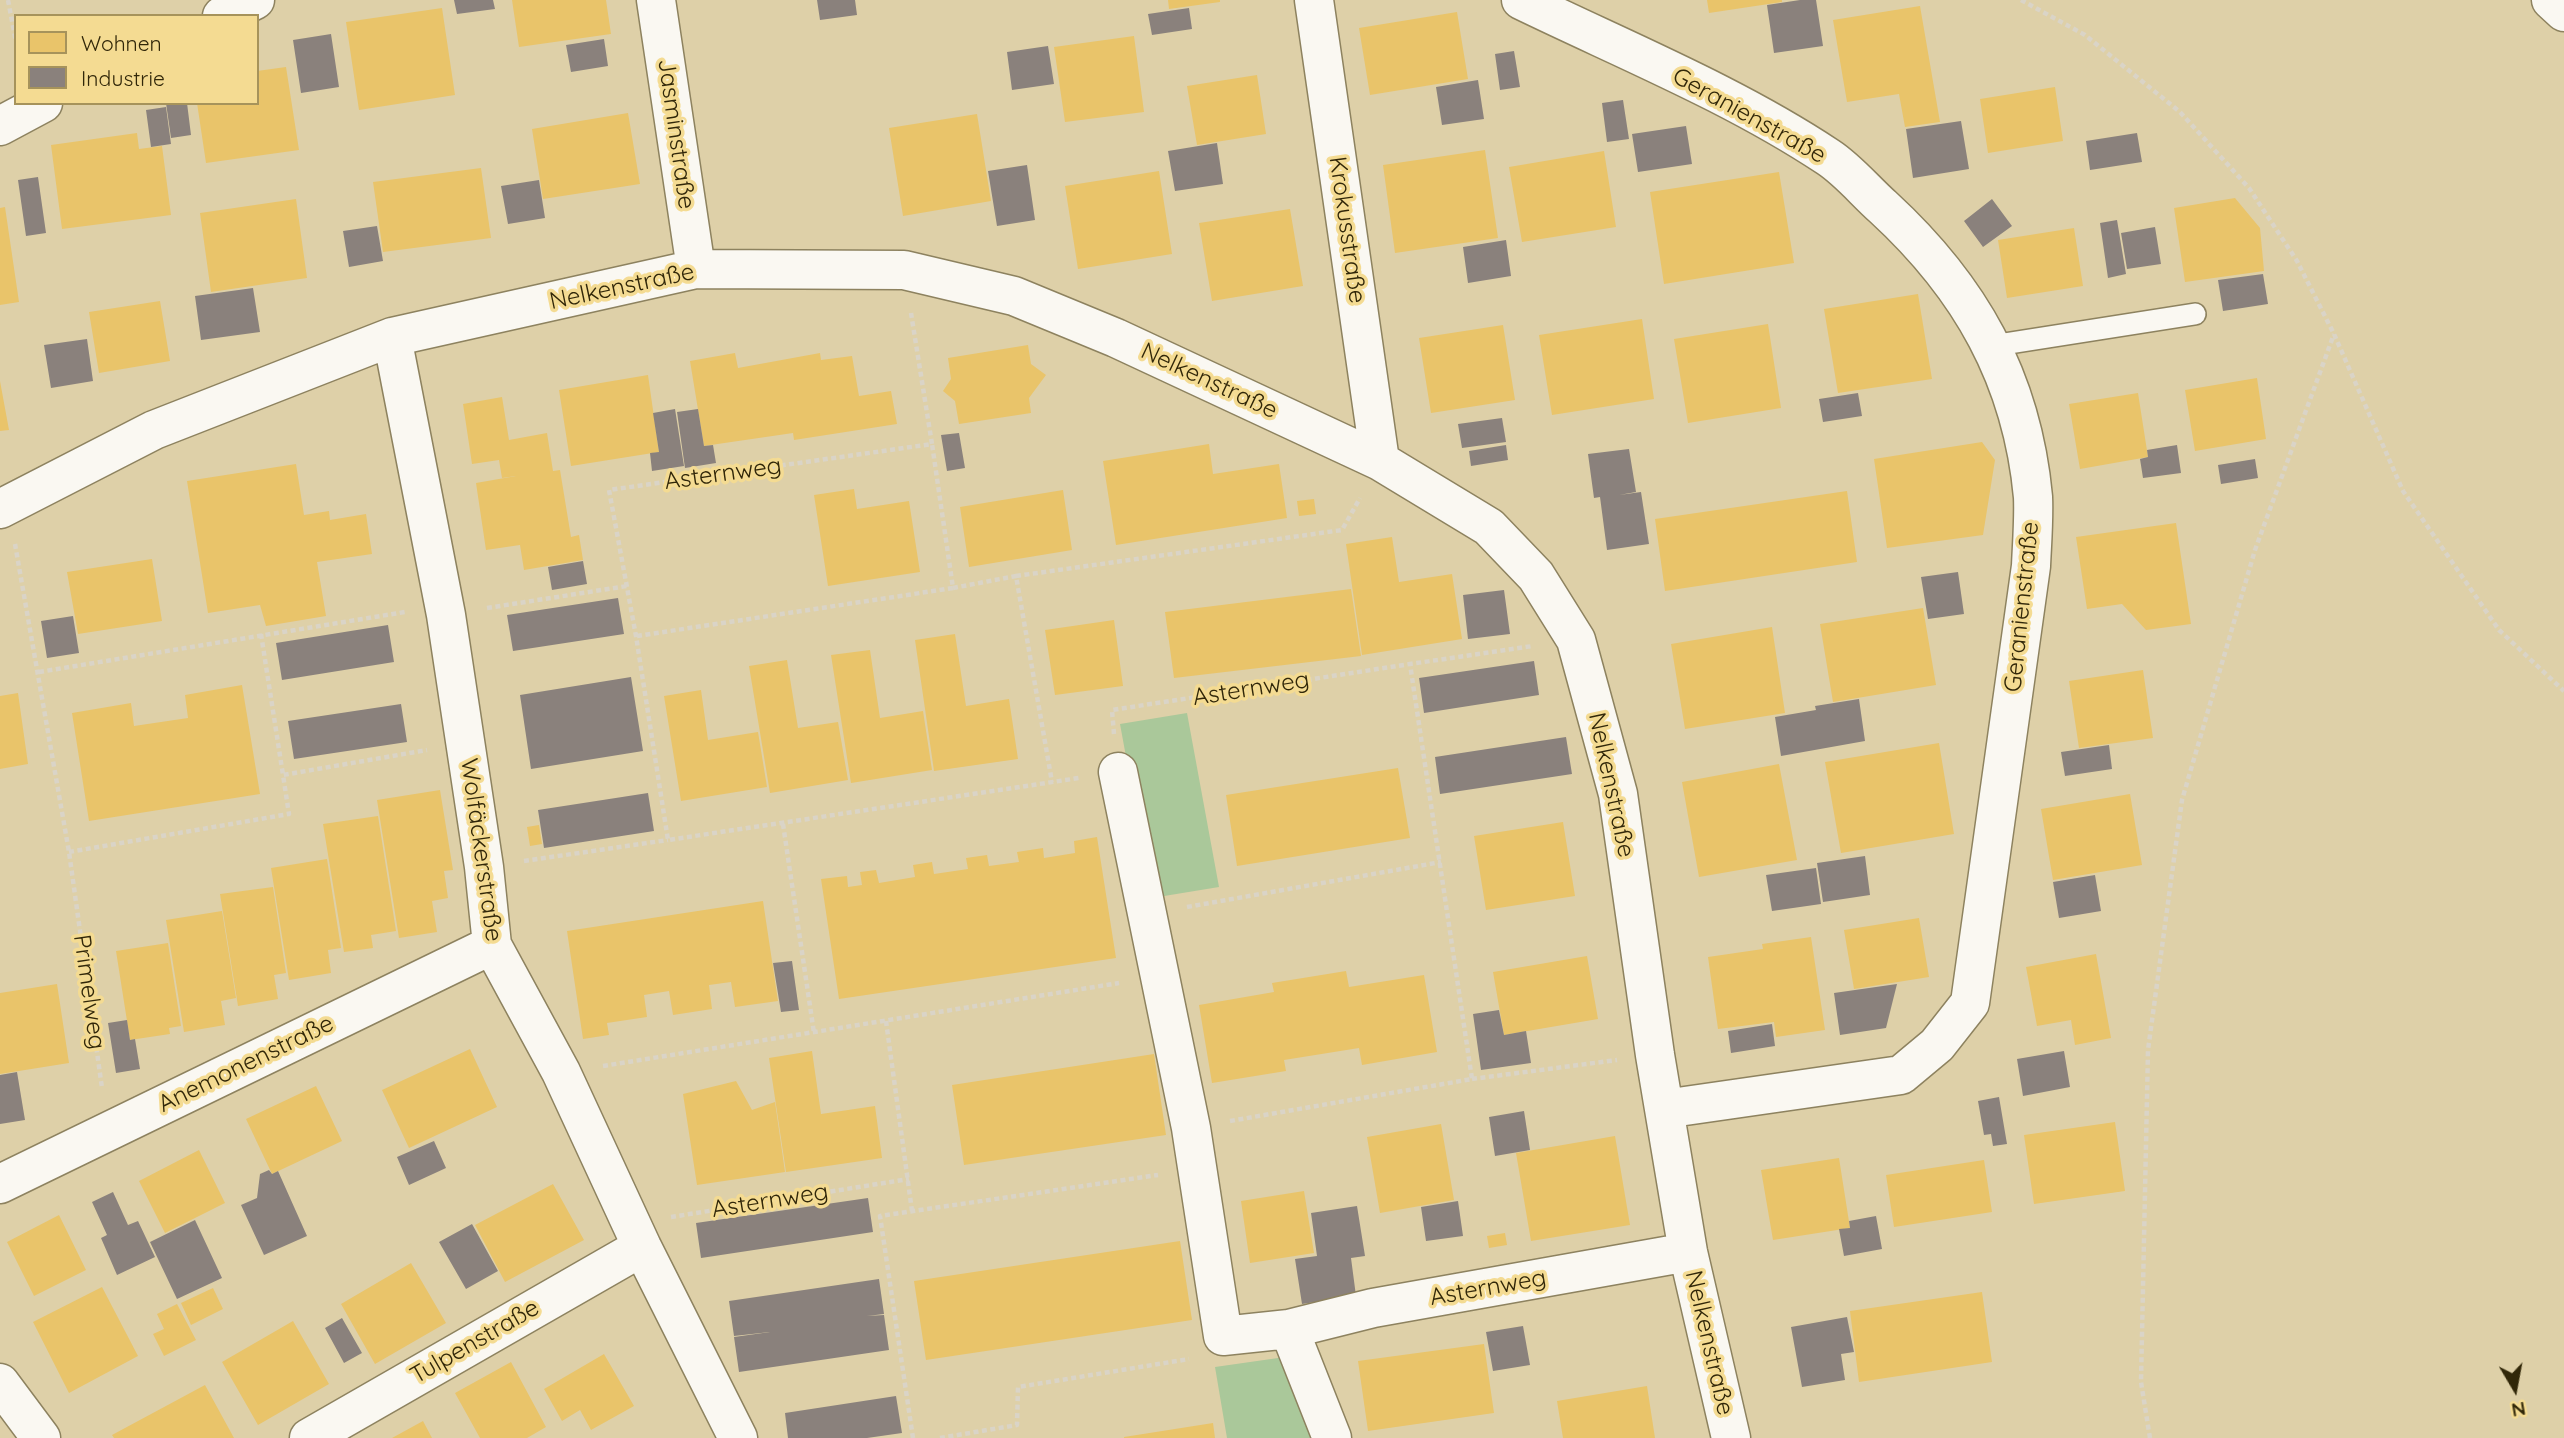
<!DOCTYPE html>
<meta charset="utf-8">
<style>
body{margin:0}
#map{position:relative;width:2564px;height:1438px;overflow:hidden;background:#ded0a8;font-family:Quicksand,sans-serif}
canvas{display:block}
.legend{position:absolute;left:14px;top:14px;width:245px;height:91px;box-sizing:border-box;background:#f4db92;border:2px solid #a6935b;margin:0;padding:9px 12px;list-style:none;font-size:21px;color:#312709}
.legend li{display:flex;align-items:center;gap:14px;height:35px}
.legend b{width:35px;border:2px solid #a6935b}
.north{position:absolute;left:2480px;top:1354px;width:70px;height:70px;-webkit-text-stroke:5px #f4db92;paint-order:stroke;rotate:170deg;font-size:19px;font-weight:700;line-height:28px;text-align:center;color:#312709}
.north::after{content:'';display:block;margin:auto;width:24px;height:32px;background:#312709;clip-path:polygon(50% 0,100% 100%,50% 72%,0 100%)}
</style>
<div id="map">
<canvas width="2564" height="1438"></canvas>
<ul class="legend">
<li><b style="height:19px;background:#e9c46a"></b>Wohnen</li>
<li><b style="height:19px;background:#8a817c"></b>Industrie</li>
</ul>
<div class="north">N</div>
</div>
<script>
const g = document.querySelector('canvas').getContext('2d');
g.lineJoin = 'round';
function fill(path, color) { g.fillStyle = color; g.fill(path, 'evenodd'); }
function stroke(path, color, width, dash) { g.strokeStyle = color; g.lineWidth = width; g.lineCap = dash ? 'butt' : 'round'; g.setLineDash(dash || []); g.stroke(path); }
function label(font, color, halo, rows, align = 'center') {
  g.font = font + ' Quicksand,sans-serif'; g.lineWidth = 7; g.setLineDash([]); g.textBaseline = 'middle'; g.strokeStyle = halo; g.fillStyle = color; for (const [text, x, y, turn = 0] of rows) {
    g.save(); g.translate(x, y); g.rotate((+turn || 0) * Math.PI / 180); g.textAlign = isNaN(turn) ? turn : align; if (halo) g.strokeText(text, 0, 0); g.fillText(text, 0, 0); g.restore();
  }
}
fill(new Path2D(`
 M1187,713L1219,887L1152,898L1120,724Z
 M1285,1357L1317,1438H1227L1215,1367Z`), '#aac89a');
fill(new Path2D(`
 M512,0H606L611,34L519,47Z
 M1168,0H1220V2L1169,9Z
 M1707,0H1782V2L1709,13Z
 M1920,6L1940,122L1905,127L1899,94L1847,102L1833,20Z
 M442,8L455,95L359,110L346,22Z
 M1457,12L1468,79L1370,95L1359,28Z
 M1134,36L1144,112L1065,122L1054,47Z
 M286,67L299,150L206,163L197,103H257V71Z
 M1257,75L1266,134L1197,145L1187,86Z
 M2055,87L2063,141L1988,153L1980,99Z
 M628,113L640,184L543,199L532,129Z
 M977,114L991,201L903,216L889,128Z
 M137,133L139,149L162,146L171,215L62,229L51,145Z
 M1485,150L1498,238L1395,253L1383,165Z
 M1604,151L1616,227L1522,242L1509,167Z
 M481,168L491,238L383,252L373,182Z
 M1159,171L1172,254L1078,269L1065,186Z
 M1779,172L1794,263L1664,284L1650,192Z
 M2235,198L2260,228L2264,271L2185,282L2174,208Z
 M296,199L307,278L211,292L200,213Z
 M5,207L19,302L0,305V208Z
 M1290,209L1303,286L1212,301L1199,223Z
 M2074,228L2083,286L2007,298L1998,240Z
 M1918,294L1932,379L1838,393L1824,309Z
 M160,301L170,361L99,373L89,312Z
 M1642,319L1654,399L1552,415L1539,335Z
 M1768,324L1781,408L1688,423L1674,339Z
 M1503,325L1515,400L1431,413L1419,338Z
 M1028,345L1031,364L1046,375L1029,398L1031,413L959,424L955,401L943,391L951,379L948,358Z
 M735,353L738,368L820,353L821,360L852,356L859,396L891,391L897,424L794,440L793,433L704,446L690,361Z
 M648,375L659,452L571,466L559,390Z
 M2257,378L2266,439L2195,451L2185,390Z
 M0,381L9,430L0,431Z
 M2138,393L2148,457L2080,469L2069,404Z
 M502,397L509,440L547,433L553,471L560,470L571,537L579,535L583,560L524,570L520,545L486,550L476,483L516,476L502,478L499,460L472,464L463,404Z
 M1982,442L1995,460L1983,535L1887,548L1874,459Z
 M1209,444L1213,474L1279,464L1287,518L1116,545L1103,461Z
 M296,464L304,515L329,511L330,520L366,514L372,554L317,562L326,616L266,626L260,605L208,613L187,481Z
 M854,489L857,509L909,501L920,572L828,586L814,495Z
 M1063,490L1072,550L969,567L960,507Z
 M1847,491L1857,562L1665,591L1655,519Z
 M1314,499L1316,514L1299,516L1297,501Z
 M2176,523L2191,624L2146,630L2122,604L2087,609L2076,537Z
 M1392,537L1399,582L1452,574L1462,639L1362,655L1346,544Z
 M152,559L162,621L78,634L67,572Z
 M1351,589L1361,656L1174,678L1165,612Z
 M1923,608L1936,685L1833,702L1820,624Z
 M1114,620L1123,686L1055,695L1045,630Z
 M1772,627L1785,713L1685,729L1671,644Z
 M955,634L966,706L1009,699L1018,759L934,771L915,640Z
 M870,650L880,718L923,711L932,770L851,783L831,655Z
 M787,660L798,728L838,722L848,780L770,793L749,666Z
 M2143,670L2153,738L2079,748L2069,681Z
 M242,685L260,794L89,821L72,713L131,703L134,726L188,718L185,695Z
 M701,690L708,740L758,732L767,787L681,801L664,696Z
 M18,693L28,764L0,769V696Z
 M1939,743L1954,834L1841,853L1825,762Z
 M1779,764L1797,860L1699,877L1682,782Z
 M1398,768L1410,838L1237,866L1226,795Z
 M440,790L453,870L444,871L448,898L432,901L437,932L399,938L377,800Z
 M2130,794L2142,865L2053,880L2041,809Z
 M378,816L396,931L371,935L373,948L344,952L323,824Z
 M1563,822L1575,896L1486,910L1474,836Z
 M539,825L542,844L530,846L527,827Z
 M1097,837L1116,958L839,999L821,879L847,876L848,887L862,885L860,872L876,870L879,883L915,877L913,865L932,862L934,874L968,869L966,858L987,855L989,866L1019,862L1017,852L1043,848L1044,858L1075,853L1074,841Z
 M327,859L341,948L328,950L331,973L289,980L271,868Z
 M273,887L286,973L274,975L278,999L238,1006L220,894Z
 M763,901L778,1001L735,1007L731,982L709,985L712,1009L673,1015L669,991L644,995L647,1017L607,1023L609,1035L583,1039L567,931Z
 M222,911L236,998L221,1001L225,1025L184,1032L166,920Z
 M1919,918L1929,977L1854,989L1844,930Z
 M1811,937L1825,1030L1776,1037L1774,1022L1718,1029L1708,957L1763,949L1762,944Z
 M168,943L181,1026L169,1028L170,1034L130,1040L116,951Z
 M2096,954L2111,1038L2075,1045L2071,1020L2037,1026L2026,967Z
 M1587,956L1598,1019L1504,1035L1493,972Z
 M1346,971L1349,987L1424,975L1437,1052L1362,1065L1359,1048L1284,1060L1286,1071L1212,1083L1199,1005L1274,992L1272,983Z
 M57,984L69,1063L0,1074V993Z
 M470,1049L497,1107L409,1148L382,1090Z
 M812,1051L821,1114L875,1106L882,1158L786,1172L769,1058Z
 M1154,1054L1166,1135L964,1165L952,1085Z
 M736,1081L752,1110L775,1102L785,1172L697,1185L683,1094Z
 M316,1086L342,1141L272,1174L246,1119Z
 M2115,1122L2125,1191L2034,1204L2024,1135Z
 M1441,1124L1454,1200L1380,1213L1367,1137Z
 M1615,1136L1630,1225L1531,1241L1516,1153Z
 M199,1150L225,1203L165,1233L139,1181Z
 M1839,1158L1850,1228L1773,1240L1761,1170Z
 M1984,1160L1992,1212L1894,1227L1886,1175Z
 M553,1184L584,1240L505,1282L475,1225Z
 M1304,1191L1314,1253L1250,1263L1241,1201Z
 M59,1215L86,1270L34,1296L7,1242Z
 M1505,1233L1507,1245L1489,1248L1487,1236Z
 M1180,1241L1192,1320L926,1360L914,1281Z
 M411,1263L446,1323L375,1364L341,1304Z
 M102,1287L138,1356L69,1393L33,1322Z
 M213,1288L223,1309L191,1325L181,1303Z
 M1982,1292L1992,1362L1859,1382L1850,1311Z
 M177,1304L196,1340L164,1356L153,1334L164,1329L157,1314Z
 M293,1321L329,1384L258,1425L222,1362Z
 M1484,1344L1494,1413L1368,1431L1358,1361Z
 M604,1354L634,1406L591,1430L580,1410L562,1421L544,1389Z
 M511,1362L546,1427L527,1438H480L455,1393Z
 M205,1385L234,1438H114L112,1435Z
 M1647,1386L1655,1438H1563L1557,1401Z
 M423,1421L432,1438H392Z
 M1213,1423L1215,1438H1124V1437Z`), '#e9c46a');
fill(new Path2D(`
 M454,0H493L495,9L457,14Z
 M817,0H855L857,15L820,20Z
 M1800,0H1816L1823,46L1774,53L1767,5Z
 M1189,8L1192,29L1152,35L1148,14Z
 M331,34L339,87L301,93L293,40Z
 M604,39L608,66L571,72L566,45Z
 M1048,46L1054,84L1012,90L1007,52Z
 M1514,51L1520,87L1500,90L1495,54Z
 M1478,80L1484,119L1442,125L1436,87Z
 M1623,100L1629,139L1607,142L1602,103Z
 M166,103H187L191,135L171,138Z
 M166,107L171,144L151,147L146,110Z
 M1961,121L1969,169L1913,178L1906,129Z
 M1686,126L1692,164L1638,172L1632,134Z
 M2137,133L2142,162L2090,170L2086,141Z
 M1217,143L1223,184L1175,191L1168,151Z
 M1027,165L1035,220L997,226L988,171Z
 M38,177L46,233L26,236L18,180Z
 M539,180L545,218L508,224L501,186Z
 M1992,199L2012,226L1983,247L1964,221Z
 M2117,220L2126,274L2108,278L2100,223Z
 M377,226L383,261L349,267L343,231Z
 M2155,227L2161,264L2127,269L2121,233Z
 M1506,240L1511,276L1468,283L1463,247Z
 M2263,274L2268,304L2223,311L2218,280Z
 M253,288L260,332L201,340L195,296Z
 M87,339L93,381L51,388L44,345Z
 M1858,393L1862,416L1823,422L1819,399Z
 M675,409L684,466L652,471L650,453L659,452L653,413Z
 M698,409L704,446L713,445L716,463L685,468L677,412Z
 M1502,418L1506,442L1462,448L1458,424Z
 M959,433L965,468L947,471L941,435Z
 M1506,445L1508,460L1471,466L1469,451Z
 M2177,445L2181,473L2143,478L2140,459L2148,457L2147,450Z
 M1629,449L1636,492L1619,495L1641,492L1649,544L1607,550L1600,497L1594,498L1588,454Z
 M2255,459L2258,478L2221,484L2218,465Z
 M583,561L587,584L552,590L548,567Z
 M1958,572L1964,614L1928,619L1921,577Z
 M1504,590L1510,634L1468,639L1463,595Z
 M618,598L624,634L513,651L507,615Z
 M73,616L79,653L47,658L41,621Z
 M388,625L394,662L282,680L276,643Z
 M1534,661L1539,695L1424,713L1419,678Z
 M631,677L643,751L531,769L520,695Z
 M1859,699L1865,741L1781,756L1775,717L1816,710L1815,706Z
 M401,704L407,742L294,759L288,721Z
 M1566,737L1572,774L1440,794L1435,757Z
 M2109,745L2112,769L2065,776L2061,752Z
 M648,793L654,831L544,848L538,810Z
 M1865,856L1870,895L1823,902L1817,863Z
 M1816,868L1821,904L1772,911L1766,875Z
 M2095,875L2101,911L2059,918L2053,882Z
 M792,961L799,1010L781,1012L773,963Z
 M1897,984L1886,1028L1840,1035L1834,993Z
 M1499,1010L1504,1035L1526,1031L1531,1063L1481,1070L1473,1014Z
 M127,1020L130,1040L135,1039L140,1069L116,1073L108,1023Z
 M1772,1024L1775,1046L1731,1053L1728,1031Z
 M2064,1051L2070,1087L2023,1096L2017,1059Z
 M17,1072L25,1120L0,1124V1075Z
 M1999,1097L2007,1144L1993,1146L1991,1134L1984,1135L1978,1101Z
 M1524,1111L1530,1150L1495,1156L1489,1117Z
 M434,1141L446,1168L409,1185L397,1157Z
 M269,1170L272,1174L278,1171L307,1236L264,1255L241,1205L257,1198L260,1174Z
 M113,1192L128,1225L138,1221L155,1257L117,1275L101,1238L107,1235L92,1202Z
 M868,1198L873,1232L701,1258L696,1223Z
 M1458,1201L1463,1236L1426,1241L1421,1207Z
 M1357,1206L1365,1256L1351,1258L1356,1296L1302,1304L1295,1259L1317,1256L1311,1213Z
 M1876,1216L1882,1249L1844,1256L1839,1229L1850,1228L1849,1221Z
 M195,1220L222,1278L177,1299L150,1242Z
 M472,1224L498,1271L466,1289L439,1242Z
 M879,1279L884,1314L867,1316L884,1315L889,1350L739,1372L734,1337L770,1332L734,1336L729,1301Z
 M1847,1317L1854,1352L1841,1354L1845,1380L1802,1387L1791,1327Z
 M342,1318L362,1353L344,1363L325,1328Z
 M1523,1326L1530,1365L1493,1371L1486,1332Z
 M896,1396L902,1433L867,1438H788L785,1413Z`), '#8a817c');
const service = new Path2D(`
 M1991,346L2195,314`);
const minor = new Path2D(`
 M656,0L696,269
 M1314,0L1380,461
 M1521,0C1624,50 1733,94 1828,157C1848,170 1865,191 1883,207C1970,287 2022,378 2033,497C2034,519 2032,543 2031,566L1970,1003L1937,1045L1901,1075L1664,1109
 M222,16L255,0
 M0,126L43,103
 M392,337L446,615L484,867L492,945L561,1072L642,1247L738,1438
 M0,509L154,430L392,337L696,269L904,270L1014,296L1116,338L1380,461L1489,527L1536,576L1576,640L1618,794L1655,1055L1688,1252L1731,1438
 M1118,772L1191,1128L1223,1336L1289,1329L1373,1308L1688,1252
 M0,1184L492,945
 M1289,1329L1332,1438
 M0,1383L41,1438
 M309,1438L642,1247`);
const primary = new Path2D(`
 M2551,0L2564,12`);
stroke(service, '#8d825f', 24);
stroke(minor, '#8d825f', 41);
stroke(primary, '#8d825f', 41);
stroke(new Path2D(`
 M8,0L16,42
 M2021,0L2085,35L2180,112L2249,188L2297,261L2334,334L2403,491L2499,630L2564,691
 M911,313L932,444L609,490L636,636L668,840L1079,778
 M15,544L69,852L102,1088
 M1016,576L1342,530L1360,498
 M953,588L1016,576L1052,782
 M487,608L627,586
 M261,634L283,775
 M637,636L953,588L932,444
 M39,672L405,612
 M1114,734L1112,710L1410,664
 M783,824L814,1033
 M69,852L289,814L283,775L427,750
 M524,861L668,840
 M1187,907L1441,862
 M886,1021L912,1211
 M603,1066L1119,983
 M1472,1079L1617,1060
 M1230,1121L1472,1079L1410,664L1533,646
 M671,1217L909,1179
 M913,1438L880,1216L1158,1175
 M940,1438L1017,1425L1018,1387L1189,1359
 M2150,1438L2141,1382L2148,1050L2182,800L2255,550L2334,334`), '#dad4c7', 4.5, [5, 3.5]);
stroke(service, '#faf8f2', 21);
stroke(minor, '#faf8f2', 38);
stroke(primary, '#faf8f2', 38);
label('24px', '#312709', '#f4db92', [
 ["Geranienstraße",1749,116,29],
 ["Jasminstraße",676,134,82],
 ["Krokusstraße",1347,230,82],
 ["Nelkenstraße",622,287,-12],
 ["Nelkenstraße",1209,381,25],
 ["Asternweg",723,474,-8],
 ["Geranienstraße",2022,607,-84],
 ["Asternweg",1251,689,-9],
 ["Nelkenstraße",1611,785,78],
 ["Wolfäckerstraße",481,850,82],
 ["Primelweg",89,992,82],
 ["Anemonenstraße",246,1064,-26],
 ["Asternweg",770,1201,-9],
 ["Asternweg",1488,1288,-10],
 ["Tulpenstraße",475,1342,-30],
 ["Nelkenstraße",1709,1343,77]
]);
</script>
